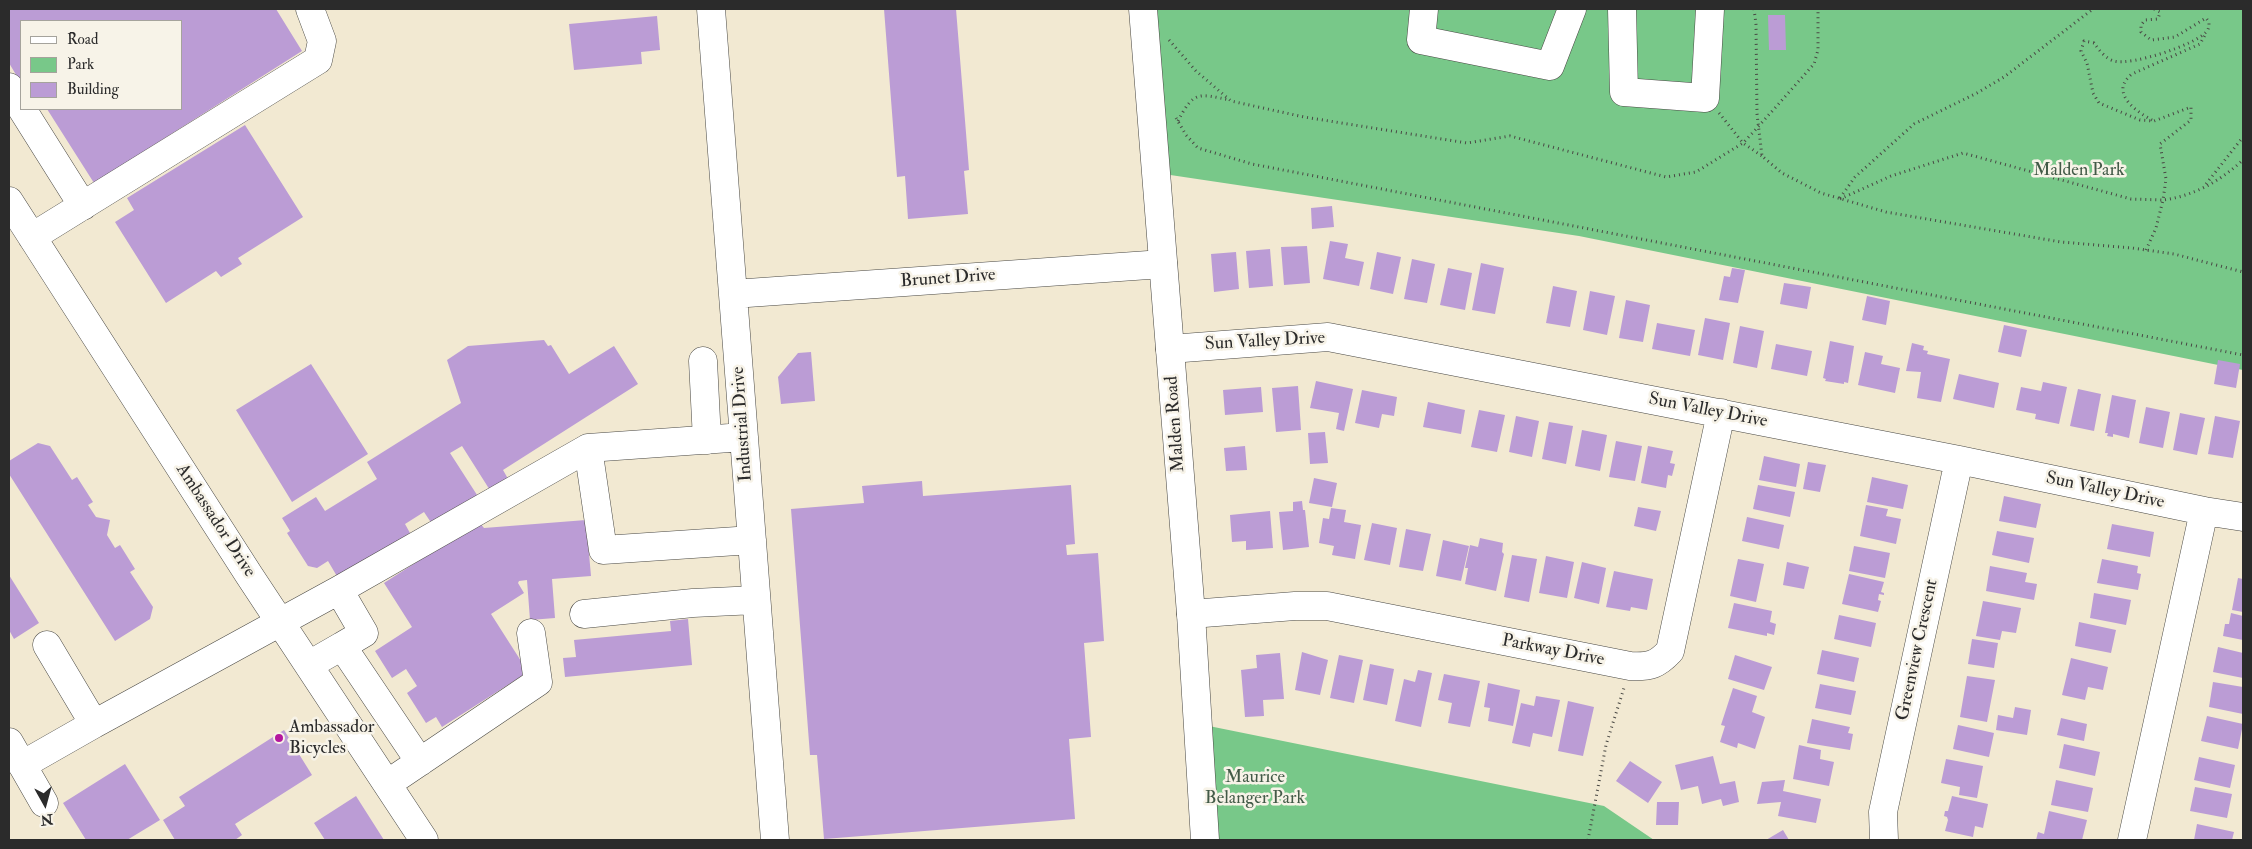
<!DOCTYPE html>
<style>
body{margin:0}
#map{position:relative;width:2252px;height:849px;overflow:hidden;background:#f2e9d2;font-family:"IM FELL Double Pica",serif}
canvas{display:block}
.frame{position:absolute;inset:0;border:10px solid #2b2b2b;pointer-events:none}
.legend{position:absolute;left:20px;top:20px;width:162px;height:90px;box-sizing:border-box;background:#f7f3e8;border:1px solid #a5a39c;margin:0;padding:6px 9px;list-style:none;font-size:15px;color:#2b2b2b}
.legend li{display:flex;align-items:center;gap:10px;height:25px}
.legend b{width:25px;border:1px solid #a5a39c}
.north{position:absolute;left:20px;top:779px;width:50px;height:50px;-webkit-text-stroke:4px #f7f3e8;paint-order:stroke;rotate:173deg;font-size:14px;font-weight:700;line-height:20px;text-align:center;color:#2b2b2b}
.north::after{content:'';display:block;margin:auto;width:18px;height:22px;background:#2b2b2b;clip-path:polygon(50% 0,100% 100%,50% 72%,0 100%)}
</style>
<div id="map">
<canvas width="2252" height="849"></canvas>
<div class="frame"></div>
<ul class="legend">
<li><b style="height:6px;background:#fff"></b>Road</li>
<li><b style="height:14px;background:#78c889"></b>Park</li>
<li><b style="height:14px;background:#bb9cd5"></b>Building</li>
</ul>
<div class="north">N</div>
</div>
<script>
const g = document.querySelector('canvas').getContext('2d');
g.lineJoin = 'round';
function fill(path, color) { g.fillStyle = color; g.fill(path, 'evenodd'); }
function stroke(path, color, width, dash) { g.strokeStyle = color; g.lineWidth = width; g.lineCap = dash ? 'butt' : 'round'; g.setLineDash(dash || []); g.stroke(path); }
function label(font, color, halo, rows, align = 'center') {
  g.font = font + ' "IM FELL Double Pica",serif'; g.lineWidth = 5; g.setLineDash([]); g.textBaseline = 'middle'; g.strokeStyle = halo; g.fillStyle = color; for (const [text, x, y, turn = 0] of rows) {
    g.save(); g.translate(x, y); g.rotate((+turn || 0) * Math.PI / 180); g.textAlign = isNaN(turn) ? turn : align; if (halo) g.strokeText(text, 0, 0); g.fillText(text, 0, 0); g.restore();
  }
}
fill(new Path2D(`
 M1144,9H2243V370L1579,236L1157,173Z
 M1199,724L1604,806L1654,840H1205Z`), '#78c889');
fill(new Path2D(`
 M9,9H276L302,51L94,183L47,109H181V21H21V88L18,78L9,63Z
 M884,9H956L969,170L964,171L968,214L908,219L905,176L897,177Z
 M1768,15H1785L1786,50H1769Z
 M657,16L660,50L641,52L642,64L574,70L569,24Z
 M245,125L303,217L238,258L242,264L221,277L216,271L166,303L115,222L134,210L127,198Z
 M1332,206L1334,227L1312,229L1311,208Z
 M1330,241L1348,244L1345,258L1364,262L1359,286L1323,279Z
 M1307,246L1310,283L1284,285L1281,247Z
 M1270,249L1273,286L1249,288L1246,251Z
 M1236,252L1239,289L1214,292L1211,254Z
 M1377,252L1401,257L1393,294L1370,289Z
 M1412,259L1435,264L1427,303L1404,299Z
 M1481,263L1504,268L1495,314L1472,310Z
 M1448,268L1472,273L1465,310L1440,305Z
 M1732,268L1745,270L1738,303L1719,300L1724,276L1730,277Z
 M1784,283L1811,287L1807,309L1780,304Z
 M1553,286L1577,291L1570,327L1546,323Z
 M1590,291L1615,296L1607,335L1583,330Z
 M1867,296L1890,301L1886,325L1862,320Z
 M1626,300L1650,305L1643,342L1619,338Z
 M1705,318L1730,323L1723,360L1698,355Z
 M1657,323L1695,330L1690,356L1652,349Z
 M2004,325L2027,330L2021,357L1998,352Z
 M1740,326L1764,331L1757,368L1733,363Z
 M544,340L548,346L551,345L569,374L614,346L638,384L503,470L511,484L493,495L462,446L450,453L479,498L434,527L424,512L405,524L410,533L338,578L328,561L317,568L308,566L287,533L290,531L282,518L316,497L325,511L377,479L367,462L461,403L447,360L468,346Z
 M1830,341L1854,346L1848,383L1844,382V384L1825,381L1826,379L1823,378Z
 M1912,343L1924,346L1923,350L1928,351L1927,354L1950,359L1941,402L1917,398L1921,372L1906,371Z
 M1776,344L1812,351L1807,376L1771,369Z
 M811,352L815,401L781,404L778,377L798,353Z
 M1865,352L1883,356L1881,364L1900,368L1895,393L1858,385Z
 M2218,360L2240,364L2236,388L2214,384Z
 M311,364L368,454L292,502L236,410Z
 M1959,374L1999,383L1994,408L1953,399Z
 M1316,381L1353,389L1344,431L1336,429L1339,413L1310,408Z
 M2043,382L2067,387L2059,424L2035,419L2036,414L2016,410L2021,387L2041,391Z
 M1298,386L1301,430L1276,432L1272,388Z
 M1261,387L1263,412L1225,415L1223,390Z
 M2078,389L2101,394L2094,431L2070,426Z
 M1362,390L1397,397L1394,416L1382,414L1379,428L1355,423Z
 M2112,395L2136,400L2129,438L2113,434V437L2107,436L2108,433H2105Z
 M1428,402L1465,410L1461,434L1423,427Z
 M2146,407L2170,412L2163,448L2139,443Z
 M1479,410L1505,415L1497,452L1471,447Z
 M2180,413L2205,418L2197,455L2173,450Z
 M1516,416L1539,421L1532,457L1509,452Z
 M2215,416L2240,421L2233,458L2208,454Z
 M1549,422L1573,426L1566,464L1542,459Z
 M1582,430L1607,435L1600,471L1575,466Z
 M1325,432L1328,463L1310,464L1308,433Z
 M1616,441L1642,446L1635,481L1609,477Z
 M38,443L50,446L72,480L77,477L93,502L88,505L96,517L110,520L107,535L115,548L120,545L135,569L130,572L153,607L150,619L115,641L9,474V461Z
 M1245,446L1247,470L1226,471L1224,448Z
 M1648,446L1673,451L1670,463L1675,464L1672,476L1668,475L1666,488L1641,483Z
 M1764,456L1800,464L1796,487L1759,480Z
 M1808,462L1826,465L1820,492L1803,489Z
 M1872,477L1908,485L1903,509L1867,502Z
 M1314,478L1337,483L1332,507L1309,503Z
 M922,481L923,496L1071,485L1075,544L1066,545L1067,555L1098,553L1104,641L1084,643L1091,737L1069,739L1075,819L824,839L817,755H810L791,509L864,503L862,486Z
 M1758,485L1795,492L1790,517L1753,509Z
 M2004,496L2041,504L2036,528L1999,521Z
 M1302,501L1303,510H1305L1309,547L1283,550L1279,512L1293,511V502Z
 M1866,505L1888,509L1886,516L1901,519L1896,544L1860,536Z
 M1638,507L1661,511L1656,531L1634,526Z
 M1331,508L1346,510L1344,522L1361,525L1355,559L1332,555L1334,546L1319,543L1323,518L1329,519Z
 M1270,511L1273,548L1246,550V541L1232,542L1230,515Z
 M1747,517L1784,525L1779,549L1742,541Z
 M586,520L591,576L552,579L555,618L530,620L527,580L519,581L518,583L524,593L491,614L528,672L442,727L436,717L426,723L407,693L417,686L406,669L392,678L375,651L412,627L384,583L479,522L484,528Z
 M1372,523L1397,528L1390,565L1364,560Z
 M2112,524L2154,532L2150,557L2107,549Z
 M1406,529L1431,534L1423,571L1399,567Z
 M1997,531L2034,538L2029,563L1992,555Z
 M1480,538L1503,543L1502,552L1504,554L1496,591L1465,584L1468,568H1465L1470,545L1478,547Z
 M1443,540L1469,546L1461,581L1436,576Z
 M1854,546L1890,553L1885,578L1849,571Z
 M1512,555L1537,559L1529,602L1504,597Z
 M1546,556L1574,562L1567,598L1539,593Z
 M1738,559L1764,564L1756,602L1730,596Z
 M2102,559L2138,566L2137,573L2141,574L2138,590L2097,583Z
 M1582,562L1606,568L1599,604L1574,598Z
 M1787,562L1809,567L1804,589L1783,585Z
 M1990,566L2027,573L2025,582L2037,584L2034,600L1986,591Z
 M1614,571L1653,579L1647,610L1631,607L1630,611L1606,607Z
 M1849,574L1884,582L1881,592L1884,593V595L1879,594L1878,600L1881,601L1878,612L1842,604Z
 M9,575L39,623L14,639L9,630Z
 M2238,578L2243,579V612L2232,610Z
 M2094,593L2131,600L2126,625L2090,618Z
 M1983,601L2021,608L2016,633L2002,631L2000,640L1976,636Z
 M1734,603L1772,611L1770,622L1776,624L1774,635L1767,633V636L1728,628Z
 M2231,613L2243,616V640L2223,636L2225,624H2229Z
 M1839,615L1876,623L1871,647L1834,639Z
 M688,619L692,665L565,677L563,658L576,657L574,640L671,631L670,621Z
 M2079,622L2116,630L2111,653L2075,646Z
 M1972,639L1998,643L1994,668L1968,664Z
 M2218,647L2243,653V678L2213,672Z
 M1822,650L1859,658L1854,682L1817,674Z
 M1302,652L1328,660L1320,695L1295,690Z
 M1280,653L1284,699L1263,700L1264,716L1245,717L1241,670L1257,668L1256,655Z
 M1339,655L1363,660L1354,703L1330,698Z
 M1735,655L1772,667L1764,690L1728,679Z
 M2071,658L2108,667L2103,690L2088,687L2085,700L2062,695Z
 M1370,664L1394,669L1387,705L1363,700Z
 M1418,670L1432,673L1421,727L1395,721L1404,679L1415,682Z
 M1444,674L1480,681L1470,727L1448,723L1452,703L1438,700Z
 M1967,676L1995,680L1987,722L1960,717Z
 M2213,682L2243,687V714L2209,707Z
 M1488,683L1520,690L1513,726L1488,721L1490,708L1484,707Z
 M1820,684L1856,691L1851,715L1815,708Z
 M1733,688L1757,696L1752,712L1765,717L1755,749L1738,743L1737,748L1720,742L1725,726L1721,725Z
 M1536,696L1560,700L1552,737L1533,733L1530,747L1512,743L1521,703L1534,706Z
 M1568,701L1594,707L1583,756L1558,751Z
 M2015,707L2031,710L2027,735L1996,730L1998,715L2013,718Z
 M2207,716L2243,724L2238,749L2201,741Z
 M2061,718L2087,724L2084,741L2057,735Z
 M1812,719L1850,727L1848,733L1853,734L1850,750L1807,743Z
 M1958,725L1994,733L1989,757L1953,749Z
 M284,730L312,775L235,824L242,835L235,840H175L163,820L185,806L179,797Z
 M2064,744L2100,752L2095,776L2059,768Z
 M1799,745L1821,750L1820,759L1834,762L1829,786L1793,779Z
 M1713,756L1720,784L1735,781L1739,802L1723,806L1721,799L1702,804L1698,786L1681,790L1675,765Z
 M2199,757L2235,765L2230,788L2194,780Z
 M1946,759L1983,766L1977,798L1959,795L1960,787L1941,783Z
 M1630,761L1662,782L1648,803L1616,781Z
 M125,764L160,820L127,840H86L63,803Z
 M1785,780L1783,791L1821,799L1816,823L1778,816L1781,802L1757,804L1762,782Z
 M2056,780L2093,788L2088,812L2051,805Z
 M2195,787L2232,794L2227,818L2190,811Z
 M356,796L384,840H325L314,823Z
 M1952,796L1988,804L1983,828L1975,826L1973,837L1945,831L1948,820L1947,817L1944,816L1945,811H1948Z
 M1657,802H1679L1678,825H1656Z
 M2049,811L2087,820L2082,840H2036L2038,832L2044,834Z
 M2197,824L2234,832L2232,840H2194Z
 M1783,830L1789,840H1766Z`), '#bb9cd5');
const minor = new Path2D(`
 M711,9L775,840
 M1424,9L1421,40L1550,66L1572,9
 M1622,9L1624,92L1705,98L1710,9
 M9,87L21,107
 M22,109L83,206
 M9,201L249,575L424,840
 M32,237L318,60L322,41L310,9
 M733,294L1163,264
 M1170,349L1328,337L1959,460L2204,511L2243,517
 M703,361L707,440
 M588,448L603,550L752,540
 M339,590L364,633L342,646
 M584,614L693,603L756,600
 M1191,614L1295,606H1327L1630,666C1650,667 1657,665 1670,651L1721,413
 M309,665L342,646L420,762
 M94,724L339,590L588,448L744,437
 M9,742L44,803
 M22,765L94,724L47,645
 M387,784L538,682L531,633
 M1884,840L1883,812L1959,460
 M2132,840L2204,511`);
const major = new Path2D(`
 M1143,9L1191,614L1205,840`);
stroke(minor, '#494844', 29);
stroke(major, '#494844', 29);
stroke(new Path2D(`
 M1754,9L1756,24L1757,114L1762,156L1782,173L1821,193L1886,212L2061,242L2132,248L2174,254L2243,272
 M1169,40L1196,71L1231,101L1304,117L1467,143L1510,136L1666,177L1696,172L1743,143L1758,127L1814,64L1818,50V9
 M1719,113L1743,143L1762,156
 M1176,118L1186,135L1198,148L1252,164L2243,355
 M2152,120C2135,111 2109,92 2132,74L2200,44L2205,35
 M1178,121C1194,90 1199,94 1230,100
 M2206,184L2243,137
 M1840,198L1855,177L1914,124L1977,93L2004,77L2093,9
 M1840,199L1891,176L1963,153L2131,199L2163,200L2166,179L2160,144L2191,120V107L2154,121L2140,120L2099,103L2093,93L2087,63L2081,51L2084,41L2094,43C2099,50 2106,59 2114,61C2131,66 2195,45 2206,32C2209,29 2209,26 2209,22L2206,18L2175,37L2151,40L2141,32V25L2145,20L2158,19L2160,12L2154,9
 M2146,250L2156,228L2163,200C2194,196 2220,181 2243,160
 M1588,840L1606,745L1624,688`), '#494844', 3, [1, 4]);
stroke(minor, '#fff', 28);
stroke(major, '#fff', 28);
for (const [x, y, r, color] of [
 [279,738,5,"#b5179e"]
]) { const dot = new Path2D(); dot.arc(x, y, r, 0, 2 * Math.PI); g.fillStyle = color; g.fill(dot); stroke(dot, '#f7f3e8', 2); }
label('18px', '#425a47', '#f7f3e8', [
 ["Malden Park",2079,171],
 ["Maurice",1255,778],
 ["Belanger Park",1255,799]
]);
label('18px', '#2b2b2b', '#f7f3e8', [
 ["Brunet Drive",948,279,-4],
 ["Sun Valley Drive",1265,342,-3],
 ["Sun Valley Drive",1708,411,11],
 ["Industrial Drive",743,424,-94],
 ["Malden Road",1176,424,-94],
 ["Sun Valley Drive",2105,491,12],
 ["Ambassador Drive",215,521,57],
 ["Greenview Crescent",1918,650,-78],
 ["Parkway Drive",1553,651,11]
]);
label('18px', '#2b2b2b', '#f7f3e8', [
 ["Ambassador",289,728],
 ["Bicycles",289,749]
], 'left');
</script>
